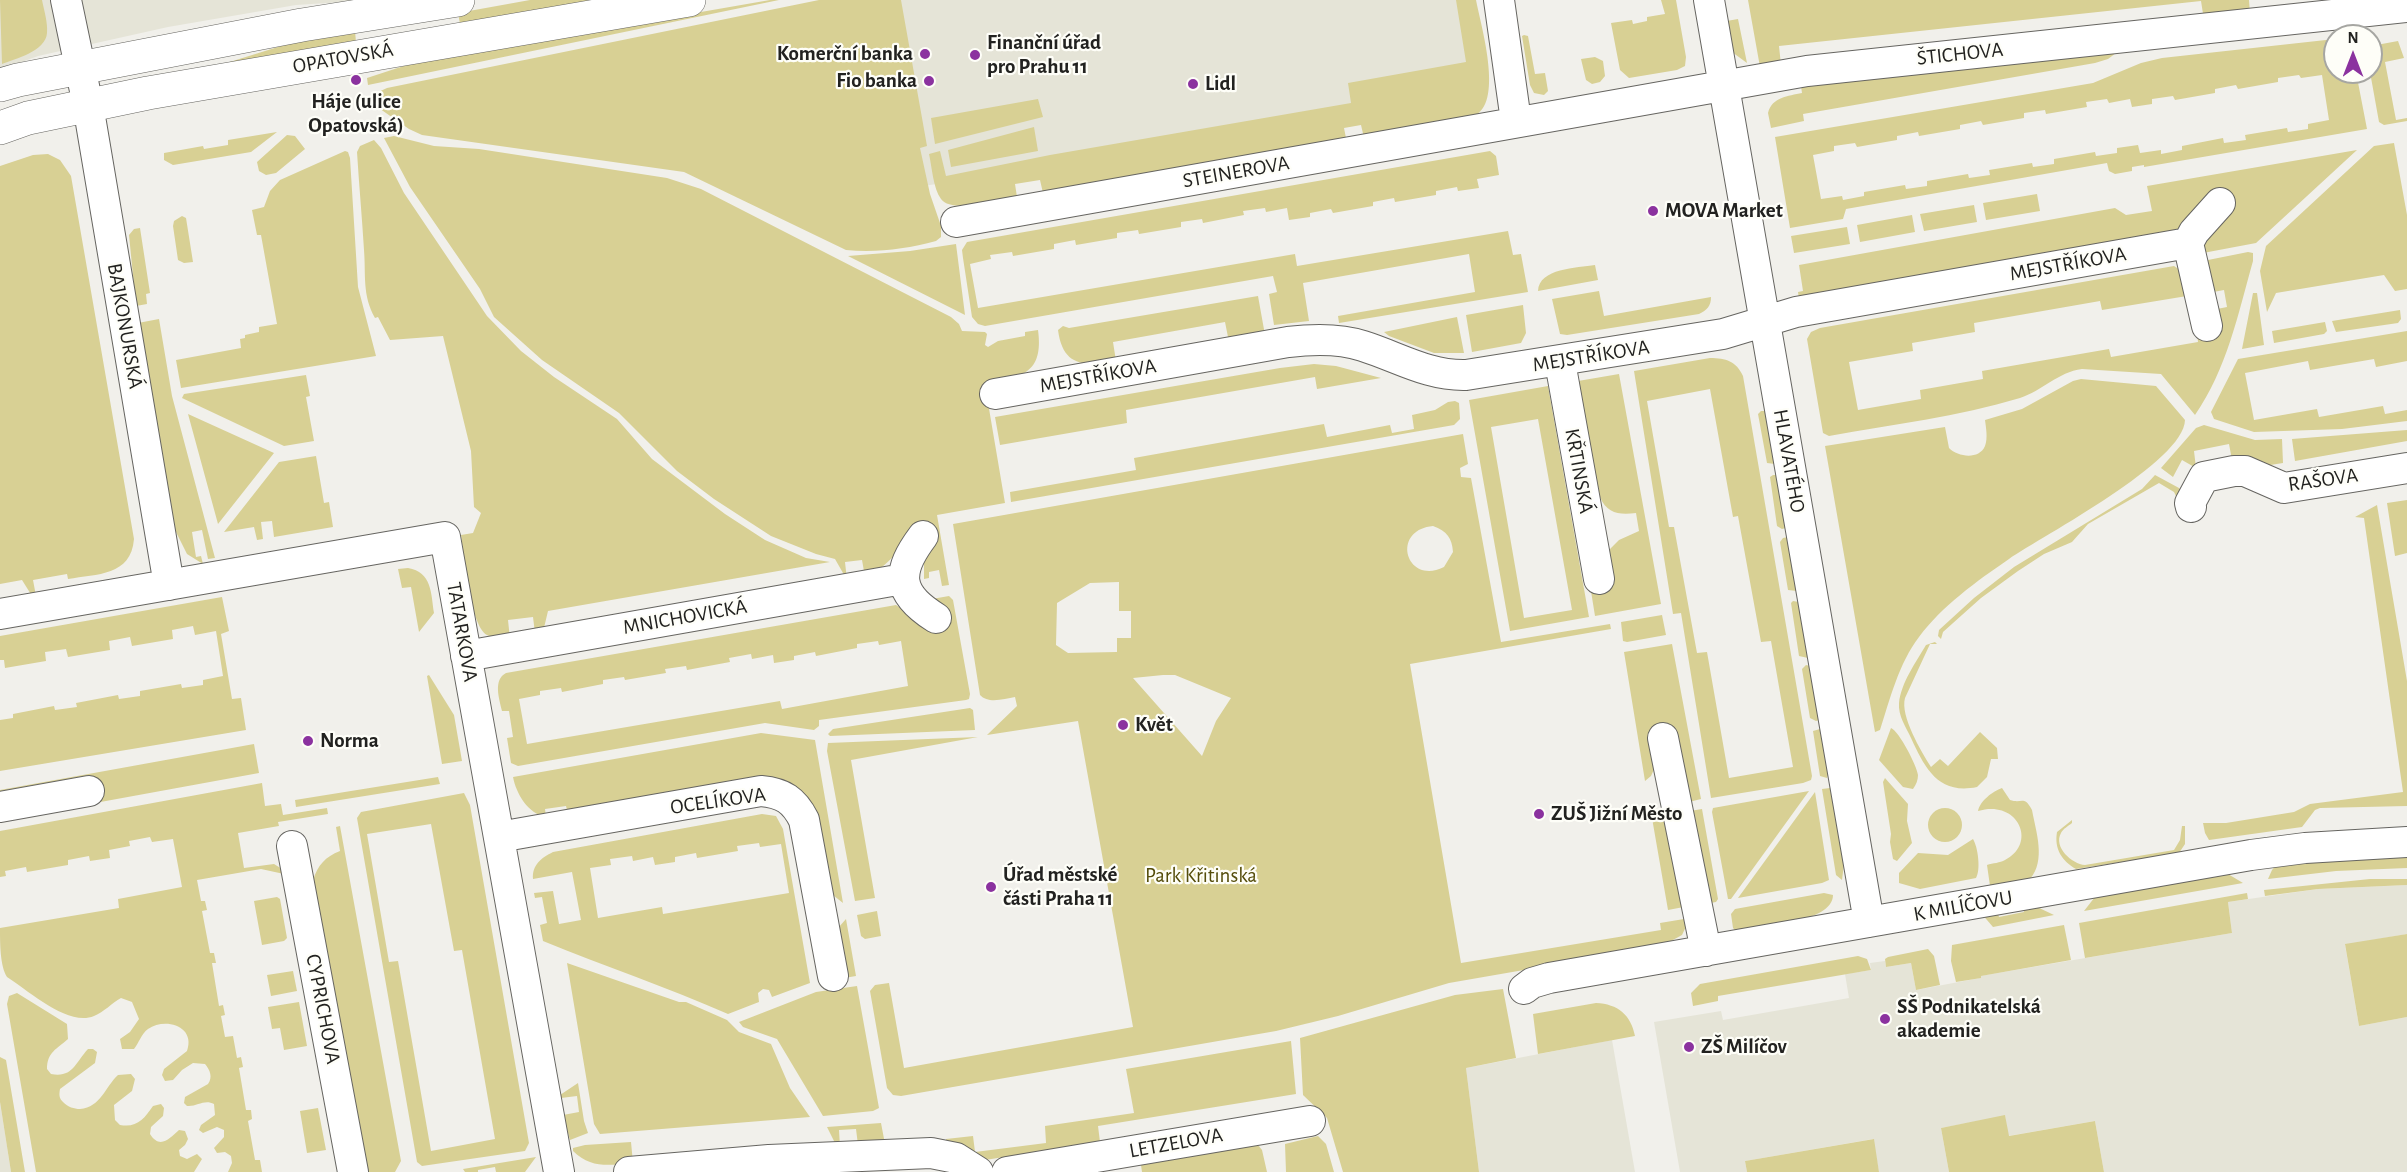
<!DOCTYPE html>
<meta charset="utf-8">
<style>
body{margin:0}
#map{position:relative;width:2407px;height:1172px;overflow:hidden;background:#f1f0eb;font-family:"Alegreya Sans",sans-serif}
canvas{display:block}
.north{position:absolute;left:2323px;top:24px;width:60px;height:60px;box-sizing:border-box;background:#fefef8;border:2px solid #a6a6a2;border-radius:50%;rotate:0deg;font-size:16px;font-weight:700;line-height:24px;text-align:center;color:#222220}
.north::after{content:'';display:block;margin:auto;width:21px;height:27px;background:#8b329f;clip-path:polygon(50% 0,100% 100%,50% 72%,0 100%)}
</style>
<div id="map">
<canvas width="2407" height="1172"></canvas>
<div class="north">N</div>
</div>
<script>
const g = document.querySelector('canvas').getContext('2d');
g.lineJoin = 'round';
function fill(path, color) { g.fillStyle = color; g.fill(path, 'evenodd'); }
function stroke(path, color, width, dash) { g.strokeStyle = color; g.lineWidth = width; g.lineCap = dash ? 'butt' : 'round'; g.setLineDash(dash || []); g.stroke(path); }
function label(font, color, halo, rows, align = 'center') {
  g.font = font + ' "Alegreya Sans",sans-serif'; g.lineWidth = 4.5; g.setLineDash([]); g.textBaseline = 'middle'; g.strokeStyle = halo; g.fillStyle = color; for (const [text, x, y, turn = 0] of rows) {
    g.save(); g.translate(x, y); g.rotate((+turn || 0) * Math.PI / 180); g.textAlign = isNaN(turn) ? turn : align; if (halo) g.strokeText(text, 0, 0); g.fillText(text, 0, 0); g.restore();
  }
}
fill(new Path2D(`
 M0,0H374L296,5L168,27L38,56L0,70Z
 M895,0H1467L1481,95L1055,167L923,186Z
 M2407,885V934L2345,945L2359,1026L2407,1017V1172H2104L2095,1121L2008,1136L2005,1116L1941,1128L1949,1172H1879L1873,1139L1745,1161L1747,1172H1680L1654,1022L1721,1011L1723,1020L1849,998L1845,974L1871,970L1870,963L1885,961L1886,967L1911,963L1916,990L1980,978V976L2232,933L2228,902L2318,889Z
 M1612,1040L1635,1172H1479L1466,1068Z
 M0,1102L11,1172H0Z`), '#e5e4d7');
fill(new Path2D(`
 M0,0H42C44,10 48,23 47,33C46,51 15,59 2,64Z
 M530,0H600L460,24L458,13Z
 M770,0H779L368,85L367,78L419,61Z
 M819,0H901L927,146L920,148L930,194L941,226V237L936,241C906,249 876,253 846,250L684,172L422,135L409,129L373,104L374,94L387,88Z
 M1456,0H1476C1481,26 1503,99 1476,115L1365,142L1361,125L1344,128L1346,138L1043,193L1040,180L1015,184L1017,197C1000,200 952,214 941,199C933,188 932,167 929,154L940,151L946,176L1050,155L1351,103L1348,83L1466,62Z
 M1661,0H1676L1686,57L1685,66L1677,70L1629,78L1620,70L1611,23L1632,20L1633,24L1647,21V17L1665,14Z
 M1748,0H2249L2250,14L2204,20L2201,1L1779,46L1781,65L1760,67Z
 M1738,19L1747,63L1732,52L1721,22Z
 M355,31L356,42L220,65L294,42Z
 M1524,35L1528,36L1535,74L1545,73L1548,91L1544,95L1534,93L1530,85L1522,36Z
 M2335,39V72H2356L2367,129L2144,167V165L2132,167V171L2115,174L2109,171L2107,163L1846,209L1843,219L1790,228L1775,137L2093,83L2141,63L2162,58ZM2299,75L2301,78L2322,75L2329,120L2308,124V129L2288,132L2287,128L2245,135L2246,140L2224,143L2223,138L2182,146V150L2161,154V150L2140,153L2138,145L2117,148V153L2096,156L2095,152L2054,159V164L2033,167L2032,163L1989,170L1990,175L1969,178L1968,174L1927,181V186L1906,189L1905,185L1864,192V196L1843,200L1842,196L1821,199L1813,155L1834,151V146L1855,143L1857,147L1897,140V136L1918,132L1919,136L1960,129V125L1981,121L1983,125L2024,118V113L2045,110L2046,114L2087,107L2086,102L2107,99L2109,103L2130,99L2132,107L2152,104V99L2173,96L2175,100L2215,93V89L2236,85L2238,89L2278,82V78Z
 M2398,41L2404,58L2385,62L2396,120L2407,118V121L2384,125L2379,122L2370,72L2371,46Z
 M2116,53L2108,59L2095,63L1803,114L1804,121L1771,128L1768,113C1772,97 1788,96 1802,93L1801,86Z
 M1595,57L1603,61L1605,76L1600,82L1592,84L1586,80L1581,59Z
 M1038,99L1043,117L935,144L931,118Z
 M1034,127L1038,151L951,167L948,150Z
 M277,132L251,152L173,165L164,160V153L203,146L204,149L228,145V140Z
 M287,135L295,136L305,149L276,173L266,175L259,171L257,162Z
 M394,136L434,146L479,149L667,178L701,189L951,317L959,324L962,331L985,332L987,334L985,345L988,347L998,341L1025,336V332L1038,330C1044,374 1021,377 985,385L1005,503L937,515L949,585L942,586L939,570L929,572V578L924,579V559L916,528C901,547 889,567 865,577L862,560L845,562L847,580L835,559L816,554L771,536L714,499L677,471L619,413L542,360L494,317L480,289L410,187L384,138Z
 M374,140L381,148L404,193L487,316L521,351L554,377L617,419L652,459L725,514L765,540L806,558L830,562L548,611L543,632L535,633L533,617L508,620L510,639C503,638 494,639 487,635C470,625 464,556 461,535L473,533L481,513L474,507L471,451L443,336L390,340L378,317L375,318C362,295 366,275 364,250C362,217 359,185 357,152L360,146Z
 M2394,143L2407,215V289L2395,291L2384,275L2276,293L2267,312L2260,271L2266,246L2374,146Z
 M2357,150L2256,243L2203,253L2192,220L2172,234L1799,299L1798,292L1803,291L1799,265L2115,208L2126,215L2152,211L2147,186Z
 M345,151L348,152L350,158L358,287L376,356L181,388L176,360L241,348L240,339L245,338V335L259,332V327L277,324L261,235H257L252,210L264,207L270,191L280,180Z
 M1490,151L1496,156L1499,175L1477,179L1479,188L1458,191L1457,187L1436,191V195L1395,202L1394,198L1373,202V206L1333,213L1331,209L1310,213V217L1289,220L1287,208L1266,212L1265,208L1243,211L1244,215L1203,223L1202,219L1181,222V227L1139,234L1138,230L1117,233V238L1076,245L1075,240L1054,244V249L1013,256L1012,252L990,255L991,259L970,264L978,308L1295,254L1297,266L1508,231L1513,255L1521,254L1528,292L1339,323L1338,316L1475,292L1469,254L1303,283L1309,321L1274,325L1269,294L1277,292L1273,276L985,326L978,324L972,317L963,258L962,250L967,242Z
 M48,154L60,160L71,176L134,539C131,576 97,574 68,579L67,574L33,580L36,596H32L22,580L0,584V166L33,155Z
 M2037,194L2040,211L1986,220L1983,203Z
 M1974,205L1977,222L1924,231L1920,214Z
 M1912,215L1915,232L1860,242L1857,225Z
 M182,216L186,218L193,262L184,263L178,260L173,226L174,221Z
 M1847,227L1850,244L1794,253L1791,236Z
 M140,228L150,293L146,294L147,304L136,306L129,235L134,229Z
 M956,244L965,315L848,256L910,251Z
 M2248,252L2253,253V261C2238,314 2227,369 2195,415L2161,374L2082,369C2058,372 2042,391 2020,398C1958,417 1893,424 1829,436L1823,433L1807,339L1811,332L1820,328L2174,266L2183,272L2193,295L2102,310L2100,301L1974,323L1975,332L1912,343L1913,351L1849,362L1858,410L1921,399L1920,390L1983,379L1982,371L2109,349L2111,357L2198,342L2197,333L2212,310L2227,307L2224,290L2208,293L2203,261Z
 M1595,265L1598,280L1538,291C1539,268 1577,268 1595,265Z
 M1599,291L1604,316L1711,297C1711,306 1707,310 1699,314L1567,335L1560,334L1552,299Z
 M2253,293H2257L2264,345L2242,349Z
 M1258,296L1265,335L1229,342L1225,322L1113,342L1116,361C1086,366 1063,368 1058,330L1063,326L1069,328Z
 M1523,305L1526,333L1521,343L1472,352L1466,315Z
 M2400,310L2401,319L2398,323L2336,332L2332,321Z
 M1457,317L1464,353H1434L1389,336L1384,332Z
 M159,319L172,396L215,558L208,559L202,530L192,532L196,557L201,556L203,564L187,554L175,530L138,323Z
 M2325,322L2327,331L2324,334L2274,343L2272,331Z
 M2407,331V361L2376,367L2374,359L2310,370L2308,361L2245,373L2254,420L2317,409L2319,417L2383,406L2385,414L2407,410V421L2342,429L2254,432L2214,419L2211,412L2238,359Z
 M1710,358C1726,358 1736,361 1743,376L1812,776L1811,780L1803,783L1711,798L1681,613L1673,614L1634,371ZM1710,389L1733,517L1738,516L1761,642L1771,641L1793,767L1729,778L1707,652L1697,653L1674,527H1669L1647,401Z
 M1314,364L1336,366L1381,378L1317,389L1315,377L1126,410L1127,423L1000,445L995,417L1280,368Z
 M1619,374L1661,604L1595,616L1590,585L1606,553L1619,540L1639,531L1636,513C1620,515 1607,514 1600,497L1578,381Z
 M306,375L310,396L306,397L314,441L284,446L182,398L184,394Z
 M2081,379L2156,386L2185,420C2184,462 2044,535 2009,559C1977,581 1942,606 1919,637C1899,663 1890,699 1880,730L1875,732L1825,446L1945,427L1949,448C1958,457 1979,460 1985,446C1988,438 1986,428 1985,420L2022,409L2073,381Z
 M1548,386L1589,617L1510,631L1469,400ZM1538,419L1572,610L1524,618L1491,427Z
 M1455,401L1459,403L1460,419L1454,425L1011,502L1010,492L1136,470L1134,458L1324,424L1327,437L1390,425L1392,433L1414,429L1412,415L1435,410L1448,402Z
 M1761,411H1766L1775,464L1767,463L1758,414Z
 M188,414L274,453L218,524Z
 M2204,425L2255,440L2282,439L2283,463L2264,466L2232,460L2229,444L2194,451L2196,468L2182,460L2173,477L2161,468L2196,428Z
 M2407,430V441L2295,461L2292,439Z
 M1463,434L1468,464L1460,468L1461,477L1471,478L1501,642L1610,624L1611,629L1410,664L1461,963L1661,930L1660,923L1690,918L1682,935L1662,946L1449,983L1338,1016L1276,1031L901,1096L893,1095L887,1088L870,991L875,985L889,983L904,1068L1133,1027L1078,721L987,735L1017,706L1015,697C1004,699 988,704 980,695L953,524ZM1433,526C1447,531 1452,538 1453,552L1444,567C1406,586 1390,530 1433,526ZM1119,582V611H1131V638H1117V652L1068,653L1056,645L1057,603L1090,583ZM1163,675H1175L1231,698L1216,721L1202,756L1133,678Z
 M316,456L324,503L329,502L333,527L274,537L272,521L261,522L263,539L257,540L254,527L224,532L279,462Z
 M1773,475H1777L1786,528L1782,529L1777,526L1770,477Z
 M2155,475L2179,488L2182,492L2177,498L2174,492L2159,483L2088,524L2072,542L2044,554L2018,571L1981,598L1943,632L1941,639L1938,636L1939,630L1974,598L2014,567L2142,489Z
 M2407,500V553L2395,556L2387,503Z
 M2377,505L2407,681V806L2320,808L2315,810L2302,827L2209,840L2205,833L2203,823H2226L2294,812L2310,804L2403,792L2364,518L2355,517Z
 M1788,537L1797,591L1788,590L1780,542L1783,538Z
 M408,568C432,572 431,593 434,613L419,632L411,587L402,588L398,569Z
 M949,596L953,600L970,694L969,699L966,700L819,720V726L814,730L765,723L518,766L511,763L507,738L513,737L509,711H502C499,698 493,680 506,673L896,605L933,629L932,599ZM878,641L879,645L901,641L908,686L782,709L780,701L527,744L519,699L540,695V691L561,688L562,692L603,684V680L624,677L625,680L666,673L665,669L686,666L687,670L730,662L729,658L751,654L752,659L773,655L774,663L794,660V656L815,652L816,656L857,648V644Z
 M222,597L229,631L221,634L232,699L241,698L246,730L0,771V720L13,718V714L54,706L55,710L77,707L76,703L118,695L119,699L140,696V691L181,684L182,688L203,685V680L223,676L216,631L195,635L193,626L172,630L173,639L132,646L130,637L109,641L110,650L68,657L66,649L45,652L46,661L5,668L4,660H0V636Z
 M1793,601L1799,602L1808,658L1799,656L1791,603Z
 M1662,615L1666,635L1627,642L1623,641L1621,622Z
 M1935,642L1937,644H1930L1905,698C1900,716 1921,751 1931,767L1940,759L1948,766L1980,732L1997,748L1998,759H1991L1987,777L1977,787C1938,795 1925,768 1911,738C1906,727 1898,716 1899,703C1901,683 1916,662 1926,645Z
 M1672,644L1701,799L1685,803L1656,765L1651,776L1645,781L1624,652Z
 M1806,665L1810,666L1819,720L1816,721L1810,718L1802,669Z
 M429,675L454,715L462,761L442,764L427,676Z
 M970,708L973,710L975,730L830,736L828,734L833,729Z
 M1891,728C1899,731 1917,766 1918,775C1918,780 1916,785 1913,789L1903,787L1879,760Z
 M1820,729L1828,775L1827,778L1820,776L1813,731Z
 M761,733L815,740L843,903L829,892L800,792L568,814L566,806L545,809L546,817C528,814 516,793 513,777Z
 M978,737L851,760L875,898L855,901L827,751L828,743Z
 M254,744L259,773L95,803L0,796V790Z
 M438,777L440,784L296,807L295,800Z
 M1885,778L1908,804L1907,821L1912,843L1897,861L1893,859L1890,842L1891,834L1883,782Z
 M262,783L265,806L281,804L283,815L327,808L328,814L278,822L279,826L238,833L244,868L274,864L282,869L284,874L261,869L197,880L201,901H205L207,910L202,911L210,953H214L216,963H212L219,1006L223,1005L225,1015L221,1016L225,1037L233,1036L237,1058L241,1057L243,1067L239,1068L246,1110H251L252,1119L248,1121L255,1160H260L262,1172H228L232,1163L231,1156L225,1152L217,1153L214,1148L224,1137V1130L217,1127L203,1133L199,1130L201,1125L215,1115L214,1104C204,1099 197,1107 187,1106L184,1103L185,1097L208,1084C213,1077 210,1070 205,1064L193,1063L182,1070L173,1080L165,1081L162,1075L164,1069L187,1051C196,1026 165,1017 148,1029C141,1034 139,1043 134,1049H122L120,1039L130,1032L139,1019L132,1002L121,998C112,1003 104,1012 94,1016C68,1027 29,991 7,977C0,966 0,943 0,928L119,908L118,899L182,887L173,839L152,842L150,837L129,841L130,846L109,850L110,858L90,861L89,856L68,860V865L27,872L26,867L5,871L6,876L0,877V831Z
 M1830,788L1844,864L1842,880L1836,875L1822,789Z
 M2002,788L2010,800C2022,804 2024,795 2032,810C2036,832 2046,860 2030,879L1990,886L1987,865C1993,863 2000,863 2005,860C2038,843 2018,799 1978,811C1980,801 1993,791 2002,788Z
 M1809,791L1731,899H1728L1712,812L1713,808Z
 M1815,792L1829,880L1822,883L1738,898Z
 M464,793L470,805L529,1143L525,1151L422,1166L417,1162L357,818L361,812ZM431,824L454,951L462,950L495,1139L431,1151L398,961L389,962L367,834Z
 M1928 825a17 17 0 1 1 34 0a17 17 0 1 1-34 0Z
 M1702,809L1718,899L1716,902L1705,904L1684,812Z
 M762,814L776,816L783,829L810,983L772,997L769,990L763,989L758,993L759,1002L728,1014C667,987 604,966 543,941L540,925L547,923L542,897L535,898L534,893L553,891L559,924L581,920L572,872L533,879C532,865 541,858 553,852ZM759,843L760,847L781,844L789,893L663,914L662,907L598,918L590,868L611,865L610,859L632,856L633,861L653,857L655,865L675,862V857L696,853L697,858L738,851L737,846Z
 M1668,815L1673,866L1689,906L1668,910L1652,818Z
 M2072,820V823C2068,826 2063,829 2061,833C2053,847 2072,864 2085,865L2174,850L2180,840L2182,826H2185V844L2179,853L2076,869C2062,861 2054,849 2057,832Z
 M340,826L401,1161L395,1172H365L313,880C318,865 325,857 340,851L336,827Z
 M1973,839C1978,847 1981,870 1976,878L1920,889L1899,883V873L1918,853L1948,855Z
 M2407,853V868L2336,871L2268,879L2272,870L2279,862Z
 M2223,871L2243,883L2084,911L2098,893Z
 M2370,879H2407V885L2318,889L2265,896L2264,890Z
 M1824,893L1833,895C1833,923 1758,927 1736,931L1733,928L1731,914L1735,909Z
 M2247,893L2248,899L2228,902L2232,933L2085,958L2079,923Z
 M277,897L280,899L287,938L284,941L262,945L254,901Z
 M2023,905L2035,906L2054,915L1993,927L1981,913L1997,910L1999,917L2024,912Z
 M877,911L881,936L865,939L861,936L857,915Z
 M846,919L856,976L844,978L838,928Z
 M2064,925L2071,960L1981,976V978L1956,982L1951,961L1952,945Z
 M2407,934V1017L2359,1026L2345,944Z
 M1928,949L1934,956L1940,985L1916,990L1911,963L1886,967L1885,959L1888,957Z
 M1858,956L1867,959L1871,970L1718,996V1001L1693,1006L1691,993L1700,984Z
 M567,963L679,1002H686L727,1020L739,1032L771,1044L790,1088L810,1117L600,1134L594,1124Z
 M293,971L297,991L271,996L267,975Z
 M857,986L879,1108L873,1111L823,1116L777,1039L743,1027L739,1022L816,992Z
 M1503,989L1516,1058L1466,1068L1479,1172H1343L1327,1118L1303,1095L1300,1038L1455,995Z
 M17,993L67,1024L68,1039C57,1049 47,1052 47,1069L51,1074C73,1078 75,1063 88,1049H93L97,1052L95,1063L60,1089C59,1095 59,1098 63,1102C68,1107 74,1109 80,1109C101,1107 105,1087 118,1075L131,1074L135,1079L132,1091L114,1105L115,1120L120,1125C137,1128 144,1119 153,1106L161,1104L164,1108L163,1116L151,1127L150,1134C160,1150 170,1138 179,1130L185,1131L188,1139L185,1145L179,1150L180,1156L187,1159L197,1154L202,1159L194,1172H36L7,1004L9,996Z
 M299,1002L307,1046L284,1050L280,1028L272,1029L268,1007Z
 M1596,1003C1618,1004 1631,1015 1635,1036L1538,1054L1533,1014Z
 M1291,1041L1296,1094L1098,1126L1100,1142L985,1160L946,1142V1139L973,1136L975,1152L1046,1143L1045,1126L1134,1113L1126,1069Z
 M0,1057L6,1060L25,1172H11L0,1102Z
 M578,1083L584,1121L588,1133L570,1140L563,1115L579,1112L577,1096L561,1098L560,1095Z
 M318,1108L326,1150L307,1153L300,1111Z
 M2005,1115L2009,1136L2095,1121L2104,1172H1949L1941,1128Z
 M881,1123L885,1144L858,1145L856,1129L839,1130L840,1147H837L827,1127Z
 M1318,1136L1326,1144L1334,1172H1286L1285,1144Z
 M1874,1139L1879,1172H1747L1745,1161Z
 M631,1142L633,1163C610,1165 591,1169 573,1151V1148L585,1145Z
 M1258,1145L1262,1150L1267,1172H1142L1141,1165Z
 M536,1157L525,1172H496L495,1167L478,1170V1172H465L463,1169Z`), '#d8d094');
const minor = new Path2D(`
 M66,0L88,105L169,585
 M1499,0L1516,121
 M1709,0L1869,922
 M956,222L1807,71L2407,7
 M2207,326L2188,243L2194,232L2220,203
 M1560,362L1599,579
 M995,394L1288,342C1313,339 1339,338 1363,346C1398,357 1428,376 1466,375L1723,334L1796,312L2188,243
 M2191,507L2190,503L2204,477L2234,471H2245L2284,488L2407,468
 M923,536C896,572 896,593 936,618
 M0,614L445,537L559,1172
 M466,656L903,579
 M1663,738L1706,951
 M0,807L89,791
 M499,837L761,791C783,793 794,800 804,820L833,976
 M292,846L353,1172
 M1524,989L1532,983L1549,978L2251,855L2305,848L2407,842
 M629,1172L769,1160L931,1153L956,1158L978,1172
 M1007,1172L1310,1121`);
const major = new Path2D(`
 M0,85L18,80L302,25L458,0
 M0,128L28,118L148,93L689,0`);
stroke(minor, '#666561', 32);
stroke(major, '#666561', 34);
stroke(minor, '#fff', 30);
stroke(major, '#fff', 33);
for (const [x, y, r, color] of [
 [925,54,6,"#8b329f"],
 [975,55,6,"#8b329f"],
 [356,80,6,"#8b329f"],
 [929,81,6,"#8b329f"],
 [1193,84,6,"#8b329f"],
 [1653,211,6,"#8b329f"],
 [1123,725,6,"#8b329f"],
 [308,741,6,"#8b329f"],
 [1539,814,6,"#8b329f"],
 [991,887,6,"#8b329f"],
 [1885,1019,6,"#8b329f"],
 [1689,1047,6,"#8b329f"]
]) { const dot = new Path2D(); dot.arc(x, y, r, 0, 2 * Math.PI); g.fillStyle = color; g.fill(dot); stroke(dot, '#fefef8', 2); }
label('bold 21px', '#222220', '#fefef8', [
 ["Finanční úřad",987,43],
 ["pro Prahu 11",987,67],
 ["Komerční banka",913,54,"right"],
 ["Fio banka",917,81,"right"],
 ["Lidl",1205,84],
 ["Háje (ulice",356,102,"center"],
 ["Opatovská)",356,126,"center"],
 ["MOVA Market",1665,211],
 ["Květ",1135,725],
 ["Norma",320,741],
 ["ZUŠ Jižní Město",1551,814],
 ["Úřad městské",1003,875],
 ["části Praha 11",1003,899],
 ["SŠ Podnikatelská",1897,1007],
 ["akademie",1897,1031],
 ["ZŠ Milíčov",1701,1047]
], 'left');
label('21px', '#222220', '#fefef8', [
 ["ŠTICHOVA",1960,54,-6],
 ["OPATOVSKÁ",343,58,-10],
 ["STEINEROVA",1236,172,-10],
 ["MEJSTŘÍKOVA",2068,264,-10],
 ["BAJKONURSKÁ",125,326,80],
 ["MEJSTŘÍKOVA",1591,356,-9],
 ["MEJSTŘÍKOVA",1098,376,-10],
 ["HLAVATÉHO",1789,461,80],
 ["KŘTINSKÁ",1579,471,80],
 ["RAŠOVA",2323,480,-8],
 ["MNICHOVICKÁ",685,617,-10],
 ["TATARKOVA",462,632,80],
 ["OCELÍKOVA",718,801,-8],
 ["K MILÍČOVU",1963,906,-10],
 ["CYPRICHOVA",323,1009,79],
 ["LETZELOVA",1176,1143,-10]
]);
label('21px', '#554d0b', '#fefef8', [
 ["Park Křitinská",1201,876]
]);
</script>
